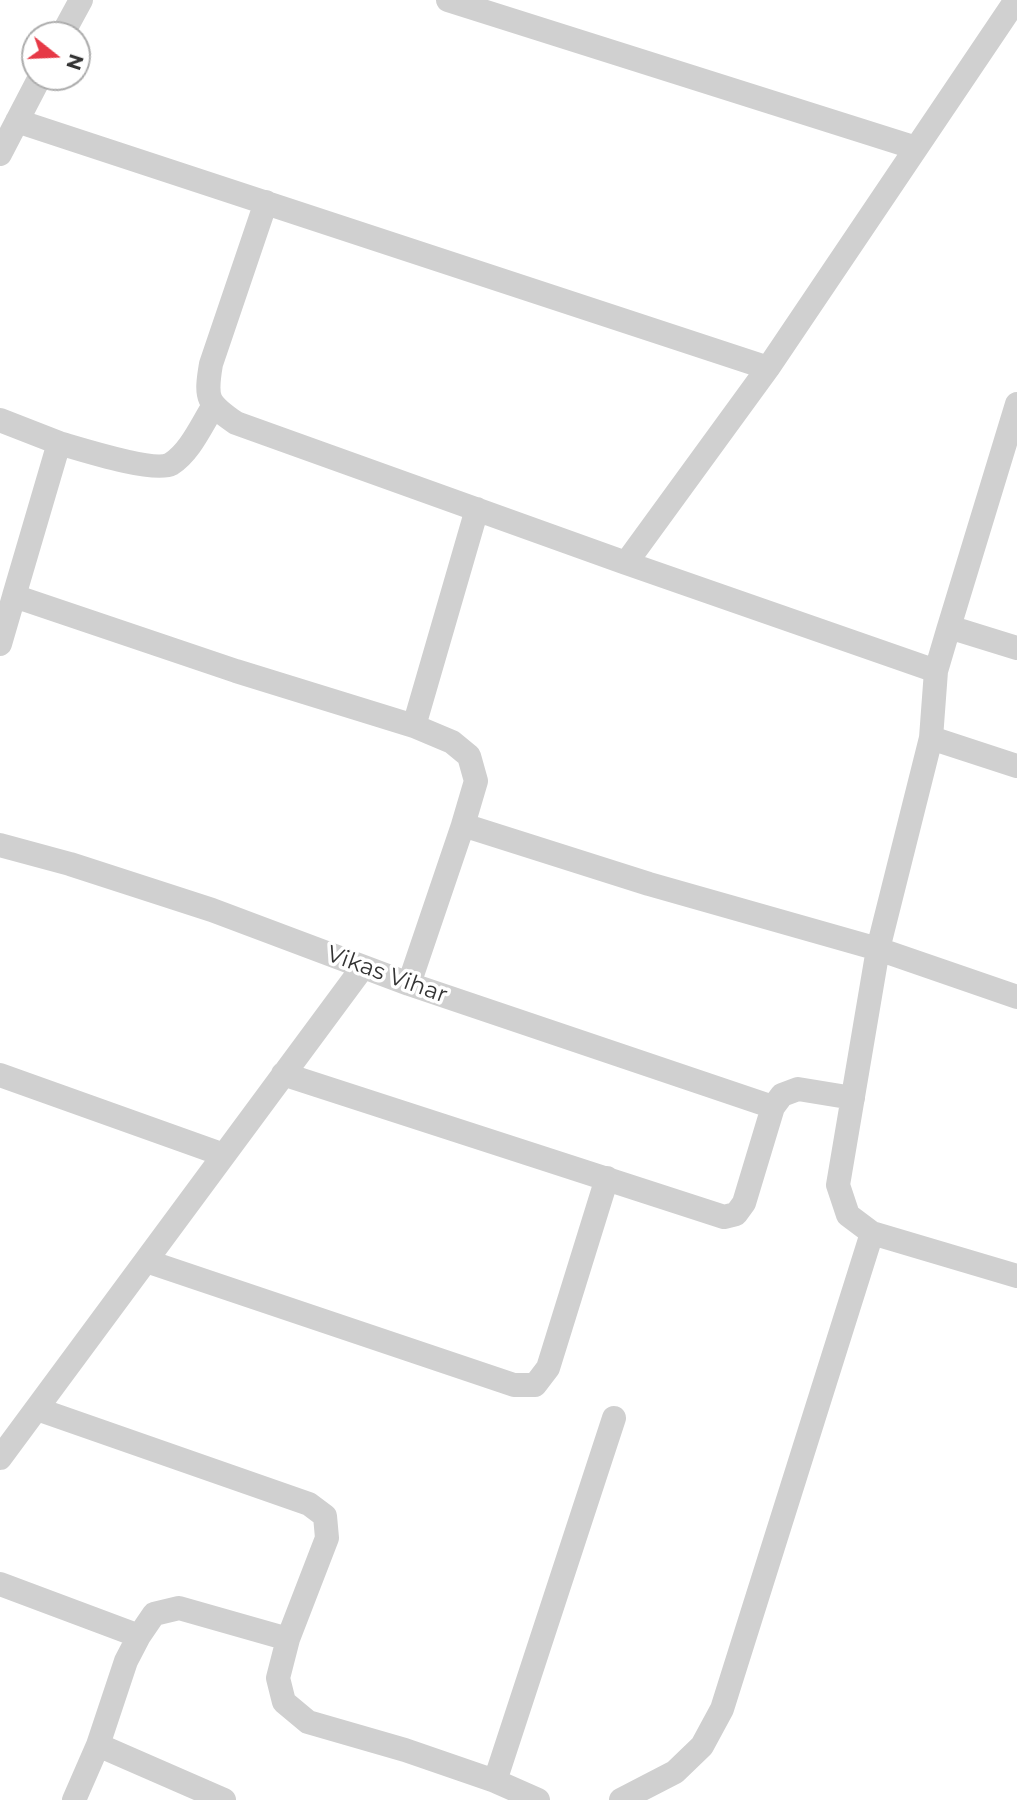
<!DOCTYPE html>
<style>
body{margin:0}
#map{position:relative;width:1017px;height:1800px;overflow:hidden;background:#fff;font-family:Montserrat,sans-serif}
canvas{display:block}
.north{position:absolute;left:21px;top:21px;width:70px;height:70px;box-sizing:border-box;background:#fff;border:2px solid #adadad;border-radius:50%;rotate:108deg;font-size:19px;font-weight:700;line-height:28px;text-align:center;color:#333}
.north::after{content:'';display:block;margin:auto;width:24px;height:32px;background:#e63946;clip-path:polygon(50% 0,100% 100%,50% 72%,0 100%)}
</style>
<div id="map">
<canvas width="1017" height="1800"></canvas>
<div class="north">N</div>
</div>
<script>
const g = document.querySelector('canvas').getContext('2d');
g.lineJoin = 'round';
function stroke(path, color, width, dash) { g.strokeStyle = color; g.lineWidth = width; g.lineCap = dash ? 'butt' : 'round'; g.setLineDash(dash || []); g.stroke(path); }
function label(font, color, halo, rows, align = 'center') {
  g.font = font + ' Montserrat,sans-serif'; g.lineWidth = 7; g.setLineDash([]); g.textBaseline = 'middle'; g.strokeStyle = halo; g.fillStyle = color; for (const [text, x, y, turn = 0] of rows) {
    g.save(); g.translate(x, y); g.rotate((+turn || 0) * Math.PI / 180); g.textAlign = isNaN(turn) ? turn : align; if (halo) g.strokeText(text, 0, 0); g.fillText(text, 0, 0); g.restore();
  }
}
stroke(new Path2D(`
 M448,0L916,148
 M62,35L81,0
 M17,121L768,368
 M0,154L40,77
 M266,202L211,364C205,399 207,403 236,423L626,563L768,368L1016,0
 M0,420L59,443L14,596
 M59,443C80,449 155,473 171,464C190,452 201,426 213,407
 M949,627L1017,404
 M0,644L14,596L236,671L414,726L452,742L469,756L476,781L463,825
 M936,671L949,627L1017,648
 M414,726L477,509
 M931,738L1017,766
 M0,845L70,864L212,910L409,984L773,1107
 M409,984L463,825L649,884L878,949L1017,997
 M283,1074L724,1217L736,1214L744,1203L773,1107L782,1095L798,1089L853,1098
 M0,1075L224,1155
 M872,1233L1017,1276
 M146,1261L514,1385H535L548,1368L607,1178
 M37,1409L309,1504L325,1516L327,1538L288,1639L278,1678L284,1702L308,1722L405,1750L495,1781L538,1800
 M0,1458L363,967
 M0,1584L139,1636L126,1661L98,1745
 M139,1636L154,1614L179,1608L288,1639
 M495,1781L614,1418
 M74,1800L98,1745L224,1800
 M621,1800L675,1772L702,1746L722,1709L872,1233L848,1215L838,1185L878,949L931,738L936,671L626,563`), '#d0d0d0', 24);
label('23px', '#333', '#fff', [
 ["Vikas Vihar",387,975,20]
]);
</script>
